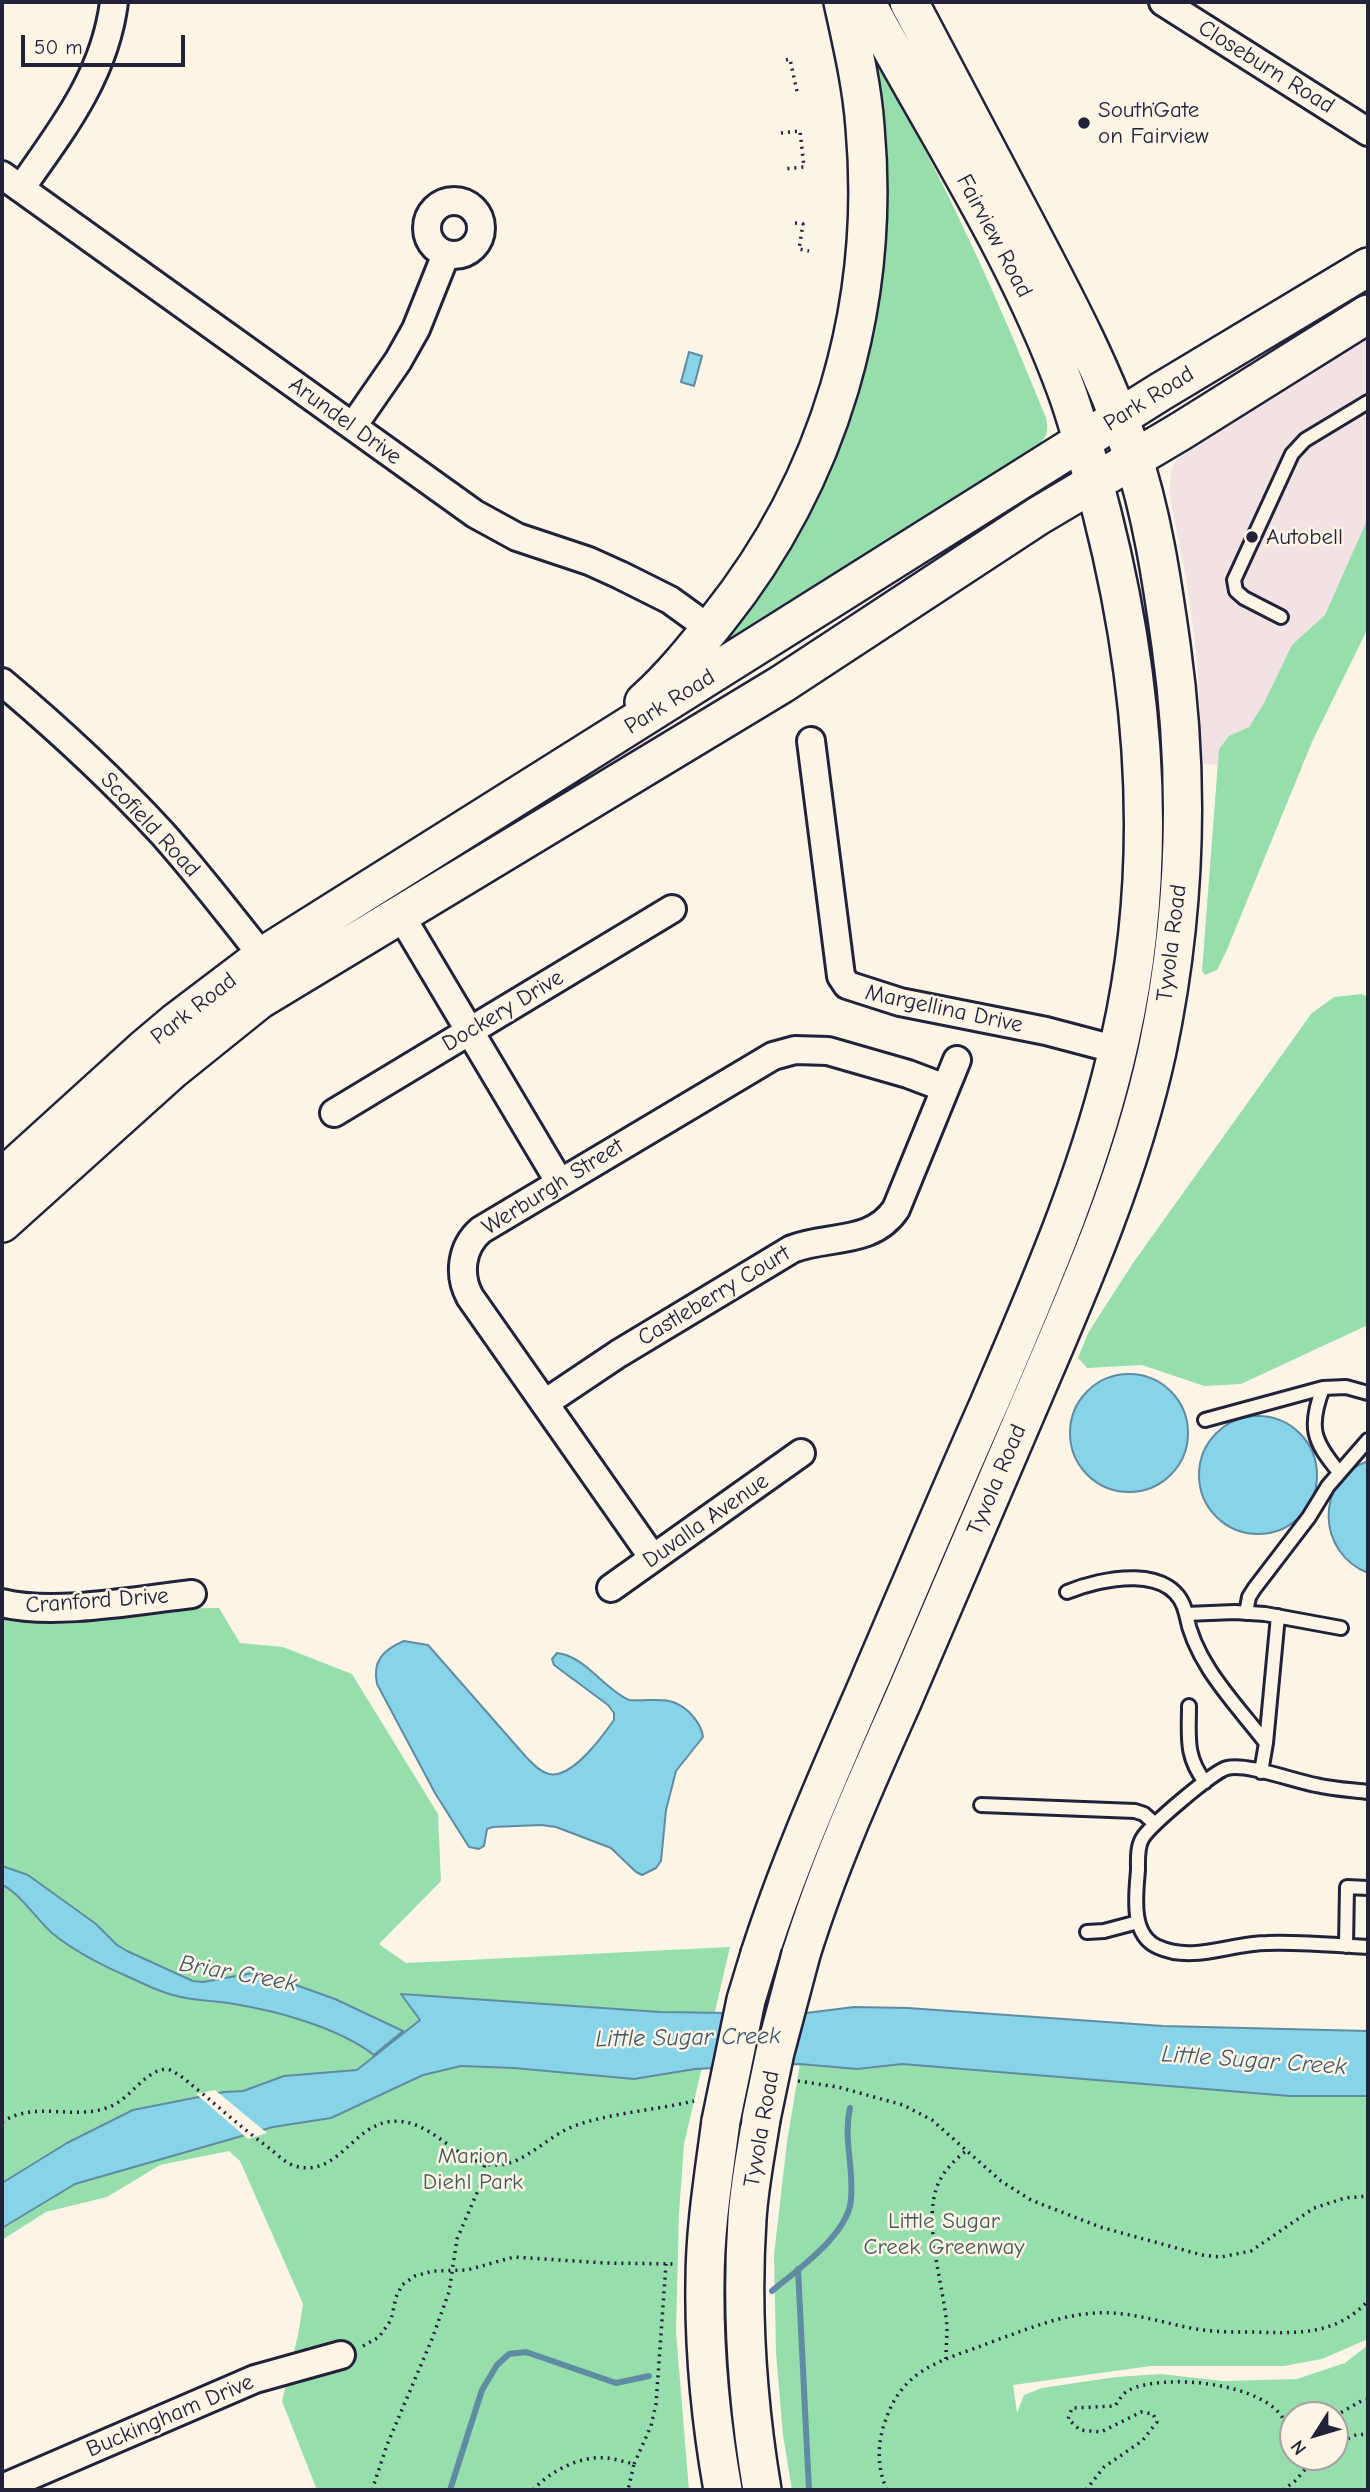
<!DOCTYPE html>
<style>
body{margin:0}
#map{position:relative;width:1370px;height:2492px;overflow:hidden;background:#fcf5e5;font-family:"Comic Neue",sans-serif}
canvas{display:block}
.frame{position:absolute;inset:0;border:4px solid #22223b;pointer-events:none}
.north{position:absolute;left:1279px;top:2401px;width:70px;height:70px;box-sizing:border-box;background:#fcf5e5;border:2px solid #a5a1a1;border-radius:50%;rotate:233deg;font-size:19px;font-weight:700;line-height:28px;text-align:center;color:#22223b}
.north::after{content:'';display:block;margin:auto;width:24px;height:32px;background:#22223b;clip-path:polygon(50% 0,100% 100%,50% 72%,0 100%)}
.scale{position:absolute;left:21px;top:35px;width:164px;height:32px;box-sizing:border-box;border:4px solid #22223b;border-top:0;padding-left:9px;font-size:21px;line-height:24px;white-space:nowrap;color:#22223b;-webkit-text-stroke:5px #fcf5e5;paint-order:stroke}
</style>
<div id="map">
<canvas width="1370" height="2492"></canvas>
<div class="frame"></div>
<div class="north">N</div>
<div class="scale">50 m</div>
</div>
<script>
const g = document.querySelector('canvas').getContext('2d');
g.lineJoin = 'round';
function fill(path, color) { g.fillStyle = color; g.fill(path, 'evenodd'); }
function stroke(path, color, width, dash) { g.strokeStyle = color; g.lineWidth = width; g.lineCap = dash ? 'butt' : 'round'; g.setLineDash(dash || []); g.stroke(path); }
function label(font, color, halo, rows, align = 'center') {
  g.font = font + ' "Comic Neue",sans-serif'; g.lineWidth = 5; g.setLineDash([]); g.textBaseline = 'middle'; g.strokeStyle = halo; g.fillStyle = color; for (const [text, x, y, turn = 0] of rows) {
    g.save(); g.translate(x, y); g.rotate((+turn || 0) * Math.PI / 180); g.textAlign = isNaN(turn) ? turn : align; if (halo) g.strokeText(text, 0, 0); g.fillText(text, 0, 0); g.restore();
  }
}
fill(new Path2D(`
 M1368,328V560L1249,766L1200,764V713L1196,649L1186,578L1169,492L1172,468L1183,451Z`), '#f2e2e3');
fill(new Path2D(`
 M873,57C942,172 996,294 1046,418C1050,432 1045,440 1034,449L715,652L825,472Z
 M1368,518V628L1312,742L1226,952L1217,970L1205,975L1202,971L1219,749L1229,736L1249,727L1263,705L1292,645L1325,615Z
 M1362,994L1368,997V1325L1241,1384L1204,1386L1142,1365L1087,1368L1078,1358L1088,1333L1133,1263L1311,1014L1334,997Z
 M219,1608L240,1643L283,1647L352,1674L438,1814L441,1881L379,1944L406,1963L730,1947L684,2144L679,2213L676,2332L689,2490H317L282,2401L298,2335L303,2304L240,2161L229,2151L160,2165L107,2197L46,2212L2,2240V1610Z
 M800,2064L857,2069L902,2064L1290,2096H1368V2339L1322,2359L1284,2366H1151L1013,2385L1017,2413L1024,2395L1042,2388L1116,2377L1161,2374L1223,2381L1297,2379L1345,2363L1368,2345V2490H792L783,2435L776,2353L774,2255L787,2142ZM1293,2415H1335V2457H1293Z`), '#97dead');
const water = new Path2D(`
 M689,352L702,356L694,386L681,382Z
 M1070 1433a59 59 0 1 1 118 0a59 59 0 1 1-118 0Z
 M1199 1475a59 59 0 1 1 118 0a59 59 0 1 1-118 0Z
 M1368,1461V1573C1317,1553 1314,1480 1368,1461Z
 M404,1641L428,1645L527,1758C533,1764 540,1772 549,1774C572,1779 602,1737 614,1720V1713L608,1705L554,1665L552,1659L557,1653C585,1656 604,1689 629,1700C653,1702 670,1694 689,1712C696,1719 702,1727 703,1737L676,1771L666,1810L661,1861L656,1868L642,1875L636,1872L611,1848L556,1827L541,1825L493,1827L487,1829L484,1846L479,1849L469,1847L435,1793L377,1684C372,1661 383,1650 404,1641Z
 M2,1866L28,1875L96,1924L117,1945L127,1951L193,1981L203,1982L258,1972L268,1975L335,1999L403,2031L374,2055C339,2028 278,2011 234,2004C218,2001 202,2001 186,1998C167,1995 148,1986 131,1978C103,1966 75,1952 52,1933C36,1919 19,1892 2,1885Z
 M401,1994L660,2012L798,2014L854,2007L908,2008L1163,2026L1368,2031V2096H1290L902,2064L857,2069L800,2064L695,2069L634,2079L514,2068L461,2066L423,2075L331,2118L273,2127L75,2184L2,2228V2183L67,2143L133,2110L224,2092L243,2091L284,2076L357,2070L420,2020Z`);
fill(water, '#87d3e7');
stroke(water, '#5f8ca2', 2);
fill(new Path2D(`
 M215,2090L267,2133L248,2139L196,2094Z`), '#fcf5e5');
stroke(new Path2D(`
 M798,2269L809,2490
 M772,2291C797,2270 849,2234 851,2199C854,2168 843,2139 850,2108
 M450,2490L482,2390L497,2365L509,2354L526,2352L616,2383L649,2376`), '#5f8ca2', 6);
const service = new Path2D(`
 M1281,617L1244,598L1236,591L1234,580L1292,454L1305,440L1368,402
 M1323,1388C1308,1427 1313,1441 1339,1472
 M1205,1420L1323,1388L1346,1387L1368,1393
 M1067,1592C1101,1578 1175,1562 1186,1614
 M1246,1613L1249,1597L1254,1589L1309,1517L1328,1486L1368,1440
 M1189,1706C1189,1737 1185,1756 1205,1782
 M1266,1743L1278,1616
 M1261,1772L1266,1743C1236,1704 1195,1664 1186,1614L1235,1612L1265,1614L1341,1628
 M1368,1792C1351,1790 1333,1789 1316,1785C1294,1781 1247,1763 1227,1768C1214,1771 1149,1826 1142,1839C1137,1848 1138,1860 1138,1870C1136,1895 1130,1935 1158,1947C1193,1963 1231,1943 1267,1943C1301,1942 1335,1945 1368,1947
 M981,1805L1135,1811L1144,1814L1155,1824
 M1087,1932L1104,1931L1138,1922
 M1346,1946L1347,1887L1368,1888`);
const minor = new Path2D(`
 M1163,2L1368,132
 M2,175L475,514L517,537L589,561L620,575L670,600L710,629
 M21,188C62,130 105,75 114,2
 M427 228a27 27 0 1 1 54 0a27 27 0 1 1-54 0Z
 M353,426L398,361L416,329L446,254
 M2,682C58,729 112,779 162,833C201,877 237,924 274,971
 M811,741L841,976L847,985L900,1002L1046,1031L1118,1050
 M400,914L560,1183
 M334,1113L672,909
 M545,1403L618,1354L792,1249C828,1235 872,1245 896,1209L957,1060
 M653,1558L470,1297C458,1275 461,1247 481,1230L773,1056L795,1050L828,1051L908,1074L945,1088
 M611,1588L801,1453
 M2,1603C54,1616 138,1600 192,1594
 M2,2488L255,2379L341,2355`);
const secondary = new Path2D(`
 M644,702C672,677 695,648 718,619C830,479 881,306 865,127C862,85 852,43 843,2
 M2,1178L144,1049L176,1022L263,956L1160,392L1368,267
 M2,1223L172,1070L259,1000L782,684L1038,516L1181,431L1368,314
 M760,1954C790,1861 830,1772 869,1682C909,1589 948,1496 989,1404C1040,1285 1092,1167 1120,1040C1160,864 1146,686 1102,513C1091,472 1081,431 1067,392C1017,254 935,131 866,2
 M801,1954C828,1867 865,1785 902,1702C946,1599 990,1497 1034,1394C1082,1283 1131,1170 1157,1051C1185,918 1190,780 1171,645C1162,581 1152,513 1131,451C1104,371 1065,298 1026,224C987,150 948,76 909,2
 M761,2119C756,2152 749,2186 747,2219C741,2310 747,2400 762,2490
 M721,2121C714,2175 705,2228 705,2282C704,2351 711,2422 723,2490`);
stroke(service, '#22223b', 18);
stroke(minor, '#22223b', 32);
stroke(secondary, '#22223b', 42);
stroke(new Path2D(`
 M786,60L790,59L798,96
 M1126,113L1158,103
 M781,133L800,131L804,167L783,169
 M795,223L803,224L799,249L809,251
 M798,2081L838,2087L903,2105L932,2120L1001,2181L1031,2200L1100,2227L1202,2255L1221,2257L1251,2251L1314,2208L1345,2198L1368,2196
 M2,2122C36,2100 74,2121 109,2107C131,2099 145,2069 168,2069C182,2075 191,2085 203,2094C224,2112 246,2131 269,2148C277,2154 285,2163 295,2166C336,2178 351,2129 387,2122C432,2114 455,2167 499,2165C526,2163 549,2135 574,2126C610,2113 656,2110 694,2101
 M363,2346L379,2337L391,2320L396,2297L402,2285L415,2276L433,2271L467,2270L514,2257L605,2263L677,2264
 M946,2359C946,2348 947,2337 947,2327C944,2286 921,2219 939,2182C945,2169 956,2159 967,2150
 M1335,2416L1363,2400L1368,2399
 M1335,2444L1356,2435L1368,2434
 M634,2464L651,2426L656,2404L666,2264
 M372,2490L387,2445L432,2339L449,2292L457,2239L480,2186L485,2163
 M533,2490C550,2471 581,2455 607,2458C616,2459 625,2462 634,2464L628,2490
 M887,2490C878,2470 877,2449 883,2428C901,2366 941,2362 994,2341C1028,2329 1060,2315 1096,2313C1131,2311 1162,2323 1196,2329C1214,2332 1232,2332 1249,2332C1295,2333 1334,2337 1368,2301
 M1086,2490L1104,2467L1142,2441L1157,2422L1153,2414L1141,2412L1101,2432L1080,2430L1068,2419L1072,2408L1115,2406C1119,2400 1123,2393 1129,2390C1163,2373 1267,2382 1285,2422C1287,2426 1286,2433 1286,2438L1293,2442
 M1283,2490L1295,2481L1316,2457`), '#22223b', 3.5, [2, 5]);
stroke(service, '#fcf5e5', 12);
stroke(minor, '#fcf5e5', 26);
stroke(secondary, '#fcf5e5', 37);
const secondaryBridge = new Path2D(`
 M761,2119L775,2052L801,1954
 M721,2121L746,2000L760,1954`);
stroke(secondaryBridge, '#22223b', 42, []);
stroke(secondaryBridge, '#fcf5e5', 37);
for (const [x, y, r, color] of [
 [1084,123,7,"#22223b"],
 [1252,537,7,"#22223b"]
]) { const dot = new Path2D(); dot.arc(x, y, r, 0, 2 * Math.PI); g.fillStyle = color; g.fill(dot); stroke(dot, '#fcf5e5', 2.5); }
label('23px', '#22223b', '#fcf5e5', [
 ["Closeburn Road",1266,67,32],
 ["Fairview Road",994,236,62],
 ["Park Road",1149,399,-32],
 ["Arundel Drive",345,421,36],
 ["Park Road",670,702,-32],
 ["Scofield Road",150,825,47],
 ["Tyvola Road",1172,943,-83],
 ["Park Road",194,1009,-38],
 ["Margellina Drive",944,1009,12],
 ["Dockery Drive",503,1011,-31],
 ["Werburgh Street",553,1187,-32],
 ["Castleberry Court",714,1296,-31],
 ["Tyvola Road",997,1480,-67],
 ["Duvalla Avenue",706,1521,-35],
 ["Cranford Drive",97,1601,-4],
 ["Tyvola Road",762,2129,-80],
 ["Buckingham Drive",170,2416,-23]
]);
label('23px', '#22223b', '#fcf5e5', [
 ["SouthGate",1098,110],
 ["on Fairview",1098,136],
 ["Autobell",1266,537]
], 'left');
label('23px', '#455a5d', '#fcf5e5', [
 ["Marion",473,2156],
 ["Diehl Park",473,2182],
 ["Little Sugar",944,2221],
 ["Creek Greenway",944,2247]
]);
label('italic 24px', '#40576f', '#fcf5e5', [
 ["Briar Creek",238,1974,10],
 ["Little Sugar Creek",688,2038,-1],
 ["Little Sugar Creek",1254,2061,4]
]);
</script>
